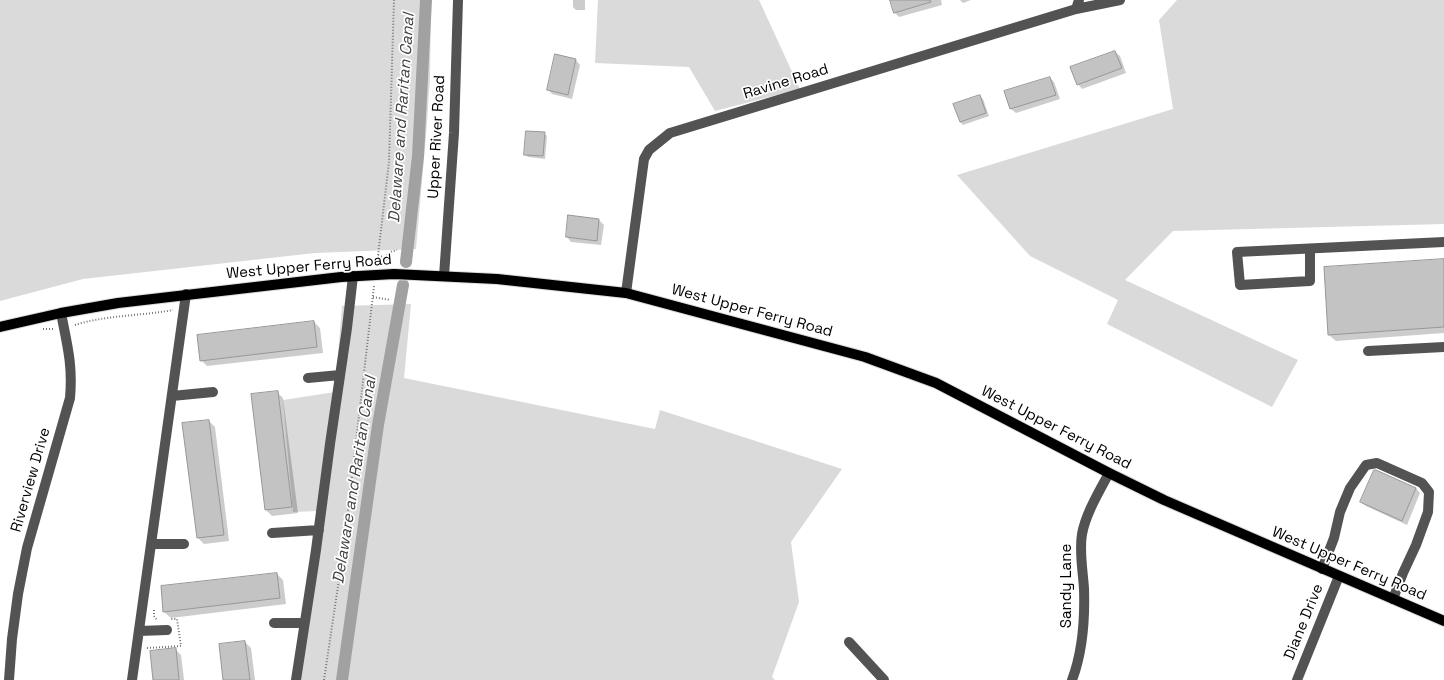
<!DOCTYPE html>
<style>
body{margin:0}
canvas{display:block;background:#fff}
</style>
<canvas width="1444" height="680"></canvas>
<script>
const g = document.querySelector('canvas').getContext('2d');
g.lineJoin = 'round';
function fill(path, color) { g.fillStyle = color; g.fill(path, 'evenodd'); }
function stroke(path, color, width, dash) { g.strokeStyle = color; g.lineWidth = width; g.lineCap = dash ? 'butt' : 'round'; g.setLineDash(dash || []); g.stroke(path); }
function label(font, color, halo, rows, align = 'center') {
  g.font = font + ' "Space Grotesk",sans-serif'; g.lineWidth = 3.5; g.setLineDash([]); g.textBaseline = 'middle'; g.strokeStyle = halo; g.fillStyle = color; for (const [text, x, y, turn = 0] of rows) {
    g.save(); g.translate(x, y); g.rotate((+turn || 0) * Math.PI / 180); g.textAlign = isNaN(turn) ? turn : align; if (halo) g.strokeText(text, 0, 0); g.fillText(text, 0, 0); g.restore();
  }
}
fill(new Path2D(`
 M0,0H431L430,78L426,136L416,249L315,253L83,279L0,301Z
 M598,0H759L800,89L715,111L689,67L595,63Z
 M1177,0H1444V224L1173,231L1125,280L1298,360L1272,407L1107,324L1118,300L1030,256L957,175L1173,109L1159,20Z
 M411,304L404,378L655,429L660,410L842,469L791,542L799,602L772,677L775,680H293L319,511L293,512L283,400L335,392L342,306Z`), '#dadada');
fill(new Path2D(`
 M573,0H585V10H576L573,7Z
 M891,0H941L942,5L899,17L895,13Z
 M960,0H971L963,3Z
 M1115,52L1120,56L1126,73L1082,89L1078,84Z
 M576,60L580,65L572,99L552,94L548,89Z
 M1050,78L1054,82L1060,99L1016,113L1011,109L1005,92Z
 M980,96L983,99L989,116L963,125L960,122Z
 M544,133L547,136L545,159L528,157L525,154Z
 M569,216L599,220L604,225L601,245L571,242L567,237Z
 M1444,260V333L1336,341L1329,335Z
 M314,322L320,328L323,353L207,366L201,360Z
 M277,392L283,398L298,513L272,516L266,510Z
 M209,421L215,427L229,541L204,544L198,538L183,424Z
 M1376,471L1416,488L1420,493L1407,525L1366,506L1361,502Z
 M277,574L283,580L286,604L171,618L164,612Z
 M245,642L251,648L255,680H224Z
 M175,649L181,655L184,680H154Z`), '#0003');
stroke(new Path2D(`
 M406,262L418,156L426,0
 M342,680L378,425L403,285`), '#a1a1a1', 12);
const building = new Path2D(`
 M890,0H930L931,2L894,13Z
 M1115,51L1122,68L1077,85L1070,67Z
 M555,54L576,59L568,95L547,90Z
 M1050,77L1056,95L1010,109L1004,91Z
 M980,95L986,113L960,122L953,104Z
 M526,131L545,132L543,156L524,155Z
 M568,215L599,219L597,241L566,237Z
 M1444,259V327L1328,335L1324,267Z
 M314,321L317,347L200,361L197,335Z
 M278,391L292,507L265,510L251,394Z
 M209,420L224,535L197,538L182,423Z
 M1374,470H1376L1416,488L1402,521L1360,502Z
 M277,573L280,598L163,612L161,586Z
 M245,641L250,680H223L219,644Z
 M176,648L179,680H153L150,651Z`);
fill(building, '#c3c3c3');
stroke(building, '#979797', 1);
const major = new Path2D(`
 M0,327L61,313L118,303L341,277L394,274L497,279L626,293L865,357L936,383L1109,473L1164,500L1444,621`);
stroke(major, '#dbdbdb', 12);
stroke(new Path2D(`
 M378,256L385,257L390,252L397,250
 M385,257L390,263
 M377,264L389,162L394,0
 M373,297L390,300
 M75,325C106,315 141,316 173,310
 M43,329H53
 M154,610V616L157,620
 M147,648L181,646L177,619H170
 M324,680L344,546L374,286`), '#757575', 2, [1, 2]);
stroke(new Path2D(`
 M1079,0L1076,9L1120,0
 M1310,249V281L1240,285L1237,252L1444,242
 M444,276L454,133L458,0
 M626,293L644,159L649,150L670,133L1076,9
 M1368,351L1444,347
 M308,378L340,375
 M172,396L213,392
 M272,533L319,530
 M151,544H184
 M1322,569L1334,538L1340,512L1350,488L1366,465L1377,463L1422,483L1429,492L1428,512L1416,545L1403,573L1393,599
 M274,623H304
 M139,631L167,630
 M849,642L884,680
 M9,680L12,639L18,594L27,548L70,398C73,365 67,344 61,313
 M132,680L186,294
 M296,680L316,550L330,444L347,328L353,276
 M1072,680C1083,651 1085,620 1084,589C1083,571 1079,552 1082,534C1086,513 1099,492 1109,473
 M1297,680L1339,576`), '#535353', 10);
stroke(major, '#000', 10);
label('15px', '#000', '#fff', [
 ["Ravine Road",786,82,-17],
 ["Upper River Road",437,137,-87],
 ["West Upper Ferry Road",309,267,-5],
 ["West Upper Ferry Road",752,311,15],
 ["West Upper Ferry Road",1056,428,27],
 ["Riverview Drive",31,480,-74],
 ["West Upper Ferry Road",1349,564,23],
 ["Sandy Lane",1067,586,-90],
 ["Diane Drive",1304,622,-68]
]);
label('italic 16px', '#424242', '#fff', [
 ["Delaware and Raritan Canal",402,118,-86],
 ["Delaware and Raritan Canal",355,480,-81]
]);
</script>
